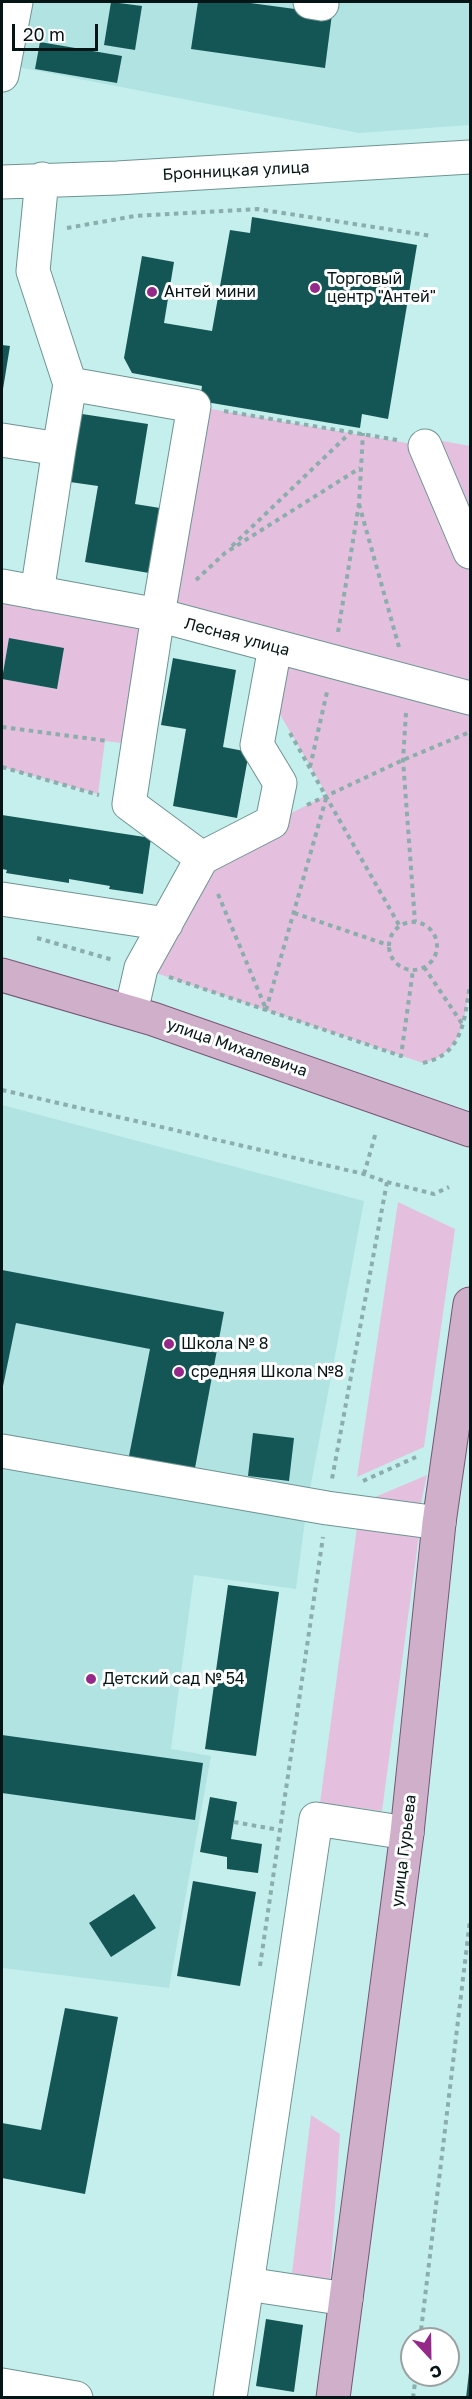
<!DOCTYPE html>
<meta charset="utf-8">
<style>
body{margin:0}
#map{position:relative;width:472px;height:2399px;overflow:hidden;background:#c5efed;font-family:"Golos Text",sans-serif}
canvas{display:block}
.frame{position:absolute;inset:0;border:3px solid #051414;pointer-events:none}
.north{position:absolute;left:400px;top:2327px;width:60px;height:60px;box-sizing:border-box;background:#fff;border:2px solid #9ba1a1;border-radius:50%;rotate:158deg;font-size:16px;font-weight:700;line-height:24px;text-align:center;color:#051414}
.north::after{content:'';display:block;margin:auto;width:21px;height:27px;background:#95298a;clip-path:polygon(50% 0,100% 100%,50% 72%,0 100%)}
.scale{position:absolute;left:12px;top:24px;width:86px;height:27px;box-sizing:border-box;border:3px solid #051414;border-top:0;padding-left:8px;font-size:18px;line-height:21px;white-space:nowrap;color:#051414;-webkit-text-stroke:4px #fff;paint-order:stroke}
</style>
<div id="map">
<canvas width="472" height="2399"></canvas>
<div class="frame"></div>
<div class="north">С</div>
<div class="scale">20 m</div>
</div>
<script>
const g = document.querySelector('canvas').getContext('2d');
g.lineJoin = 'round';
function fill(path, color) { g.fillStyle = color; g.fill(path, 'evenodd'); }
function stroke(path, color, width, dash) { g.strokeStyle = color; g.lineWidth = width; g.lineCap = dash ? 'butt' : 'round'; g.setLineDash(dash || []); g.stroke(path); }
function label(font, color, halo, rows, align = 'center') {
  g.font = font + ' "Golos Text",sans-serif'; g.lineWidth = 6; g.setLineDash([]); g.textBaseline = 'middle'; g.strokeStyle = halo; g.fillStyle = color; for (const [text, x, y, turn = 0] of rows) {
    g.save(); g.translate(x, y); g.rotate((+turn || 0) * Math.PI / 180); g.textAlign = isNaN(turn) ? turn : align; if (halo) g.strokeText(text, 0, 0); g.fillText(text, 0, 0); g.restore();
  }
}
fill(new Path2D(`
 M2,2H470V125L359,133L2,64Z
 M2,1105L364,1201L307,1505L296,1589L194,1575L171,1749L211,1756L169,1988L2,1968Z`), '#b0e3e2');
fill(new Path2D(`
 M194,406L424,446L426,438L470,446V985C464,1019 463,1054 423,1063L141,968L202,858L327,795L267,692L275,647L158,615L138,745L105,741L98,794L2,767V586L158,615ZM9,639L56,689L2,679Z
 M398,1202L455,1229L424,1447L357,1477Z
 M427,1475L419,1512L361,1503Z
 M357,1527L419,1535L382,1811L320,1803Z
 M311,2115L340,2134L330,2281L292,2273Z`), '#e4c0de');
fill(new Path2D(`
 M111,2L142,6L135,50L104,45Z
 M198,2H243L332,14L325,68L191,49Z
 M40,42L122,56L117,83L35,69Z
 M252,217L417,245L388,419L362,414L360,428L200,401L202,386L132,373L124,358L142,256L174,262L164,323L212,331L230,230L250,233Z
 M2,345L10,346L3,389H2Z
 M82,414L148,424L135,504L160,508L149,573L85,562L98,486L70,482Z
 M9,638L64,648L57,689L2,679Z
 M173,658L236,670L223,747L249,752L237,818L173,806L186,729L161,725Z
 M2,815L151,838L143,894L109,889L110,886L69,879V883L6,873L7,870L2,869Z
 M2,1270L224,1312L195,1468L129,1456L150,1349L16,1323L2,1391Z
 M253,1433L294,1438L289,1481L248,1476Z
 M228,1585L279,1592L256,1756L205,1749Z
 M2,1735L203,1763L195,1820L2,1793Z
 M210,1797L237,1802L231,1839L262,1844L258,1873L227,1869V1857L200,1852Z
 M193,1881L256,1892L240,1986L177,1976Z
 M134,1894L156,1928L111,1957L89,1923Z
 M65,2008L118,2017L85,2194L2,2178V2123L41,2130Z
 M266,2319L303,2325L294,2392L256,2386Z
 M469,2372L470,2398H466Z`), '#145655');
const minor = new Path2D(`
 M310,2L322,4
 M2,75L16,2
 M42,179L33,271L70,384
 M2,182L117,178L470,157
 M2,440L59,449L37,593
 M425,446L470,552
 M59,449L70,384L194,406L158,615L129,804L202,858
 M2,586L158,615L470,698
 M2,899L166,924
 M131,1012L141,968L202,858L272,822L280,783L257,745L275,647
 M2,1451L327,1508L439,1523
 M247,2284L316,1819L407,1833
 M2,2385L76,2398
 M230,2398L247,2284L346,2299`);
const major = new Path2D(`
 M2,975L153,1019L470,1130
 M333,2398L407,1833L439,1523L470,1304`);
stroke(minor, '#6d9492', 35);
stroke(major, '#755674', 35);
stroke(new Path2D(`
 M67,228L135,216L257,209L432,236
 M224,411L397,440
 M359,504L399,647
 M232,546L352,431
 M196,580L225,553L360,468
 M338,632L359,504L363,433
 M406,713L403,760L415,922
 M2,727L108,741
 M290,733L399,925
 M2,767L99,795
 M310,767L327,692
 M307,805L403,760L470,732
 M218,894L266,1009
 M294,913L388,945
 M389 946a24 24 0 1 1 48 0a24 24 0 1 1-48 0Z
 M37,938L113,960
 M424,967L463,1025
 M169,977L401,1056L413,970
 M266,1010L327,795
 M423,1063C464,1054 464,1019 470,985
 M2,1090L364,1174L387,1182L332,1479
 M364,1174L376,1132
 M387,1182L434,1194L449,1187
 M363,1481L416,1457
 M234,1822L279,1830
 M260,1966L323,1537
 M420,2339L470,1920
 M413,2398L416,2375`), '#8badab', 4, [4.5, 4.5]);
stroke(minor, '#fff', 33);
stroke(major, '#d0afcb', 33);
for (const [x, y, r, color] of [
 [315,288,6,"#95298a"],
 [152,292,6,"#95298a"],
 [169,1344,6,"#95298a"],
 [179,1372,6,"#95298a"],
 [91,1679,6,"#95298a"]
]) { const dot = new Path2D(); dot.arc(x, y, r, 0, 2 * Math.PI); g.fillStyle = color; g.fill(dot); stroke(dot, '#fff', 2); }
label('16px', '#051414', '#fff', [
 ["Бронницкая улица",236,171,-3],
 ["Лесная улица",237,637,15],
 ["улица Михалевича",237,1048,19],
 ["улица Гурьева",404,1851,-83]
]);
label('16px', '#051414', '#fff', [
 ["Торговый",327,279],
 ["центр \"Антей\"",327,297],
 ["Антей мини",164,292],
 ["Школа № 8",181,1344],
 ["средняя Школа №8",191,1372],
 ["Детский сад № 54",103,1679]
], 'left');
</script>
